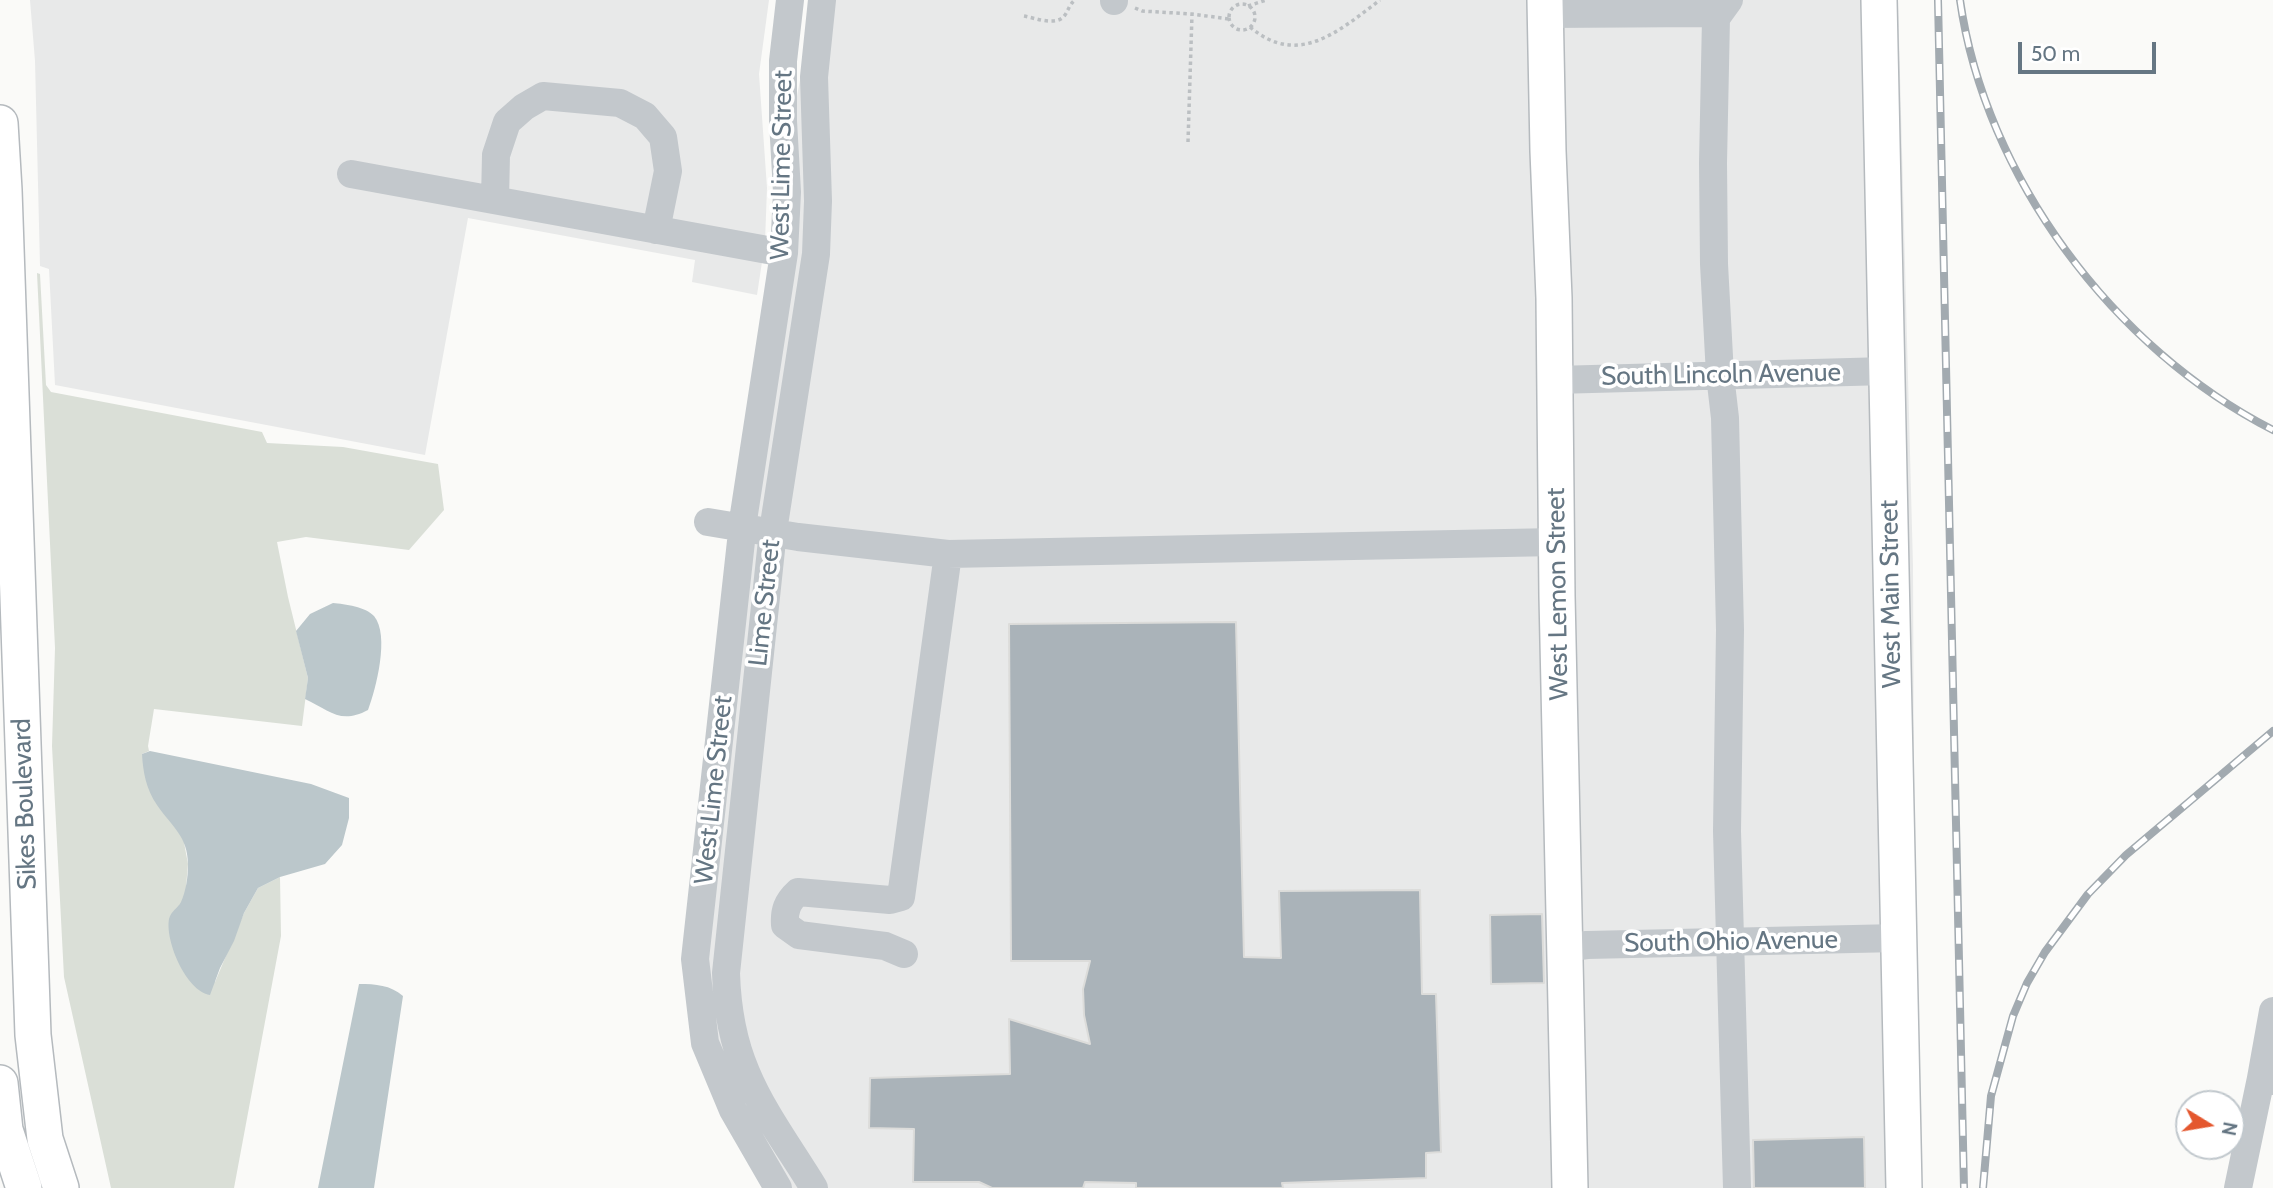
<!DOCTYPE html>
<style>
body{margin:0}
#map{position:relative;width:2273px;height:1188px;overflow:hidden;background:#fafaf8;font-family:Cabin,sans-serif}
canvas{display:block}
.north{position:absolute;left:2175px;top:1090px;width:70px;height:70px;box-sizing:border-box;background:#fff;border:2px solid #c1c8cd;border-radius:50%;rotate:101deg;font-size:19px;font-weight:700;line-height:28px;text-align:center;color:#657683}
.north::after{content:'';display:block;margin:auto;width:24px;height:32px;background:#e4572e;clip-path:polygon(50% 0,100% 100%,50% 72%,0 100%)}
.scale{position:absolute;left:2018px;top:42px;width:138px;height:32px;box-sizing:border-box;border:4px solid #657683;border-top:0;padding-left:9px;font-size:21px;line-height:24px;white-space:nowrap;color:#657683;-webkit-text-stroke:5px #fff;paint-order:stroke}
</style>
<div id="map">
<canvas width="2273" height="1188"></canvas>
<div class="north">N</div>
<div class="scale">50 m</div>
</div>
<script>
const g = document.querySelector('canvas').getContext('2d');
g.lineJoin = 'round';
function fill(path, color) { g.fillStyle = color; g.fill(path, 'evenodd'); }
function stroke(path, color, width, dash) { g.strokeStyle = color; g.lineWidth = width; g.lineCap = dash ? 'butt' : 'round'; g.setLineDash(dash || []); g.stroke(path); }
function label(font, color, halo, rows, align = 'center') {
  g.font = font + ' Cabin,sans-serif'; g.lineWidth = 7; g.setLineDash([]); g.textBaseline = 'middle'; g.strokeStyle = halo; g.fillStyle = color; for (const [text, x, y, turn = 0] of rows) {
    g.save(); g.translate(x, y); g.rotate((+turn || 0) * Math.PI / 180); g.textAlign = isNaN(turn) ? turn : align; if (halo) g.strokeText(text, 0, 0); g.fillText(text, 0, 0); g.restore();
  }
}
fill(new Path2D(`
 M30,0H769L759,74L767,188L765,242L757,295L692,282L695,260L468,218L425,455L55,385L49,269L40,266L35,61Z
 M833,0H1534L1549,695L1552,1188H826L756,1069L737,991Z
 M1556,0H1868L1876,362L1565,369Z
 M1889,0H1898L1913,566L1915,1028L1922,1188H1915Z
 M805,54V253L725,1041L802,1188H790L743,1107L720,1052L706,960L795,144L797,96Z
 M1876,381L1887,928L1575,937L1565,389Z
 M1888,948L1893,1188H1581L1575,956Z`), '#e8e9e9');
fill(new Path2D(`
 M37,273L40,274L46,385L51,392L262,432L267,443L343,447L438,464L444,510L409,550L306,537L277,542L288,597L308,678L302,726L154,709L148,746L149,751L142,754L183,837L188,864L186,887L215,982L244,913L258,888L280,877L281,936L234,1188H111L64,977L52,746L55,648L52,585Z`), '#dadfd7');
fill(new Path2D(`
 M333,603C345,604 366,607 374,616C390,635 376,689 368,710C340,725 329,710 305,699L308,678L296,631L310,614Z
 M150,751L311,784L349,798V818L342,845L325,864L280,877L258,888L244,913L234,941L220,968L210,995C186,991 165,941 169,919C171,911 178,908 181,902C186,891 188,877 188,865C188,836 172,827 157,805C146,789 143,772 142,754Z
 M359,984C376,984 390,985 403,996L374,1188H318Z`), '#bbc7cb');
const building = new Path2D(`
 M1236,622L1244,957L1281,958L1279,891L1420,890L1422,994H1436L1441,1152L1426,1153V1178L1282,1183L1283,1188H1136V1183L1085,1182L1083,1188H992L979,1182H913L914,1129L869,1128L870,1078L1010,1074L1009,1019L1090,1044L1084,1015L1083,989L1090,961H1011L1009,624Z
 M1542,914L1544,983L1491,984L1490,915Z
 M1864,1137L1865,1188H1754L1753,1140Z`);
fill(building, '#aab3b9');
stroke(building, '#dcdcda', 2);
const major = new Path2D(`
 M1545,0L1548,151L1554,298L1557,596L1570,1188
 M1879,0L1904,1188
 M0,123L4,190L33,1035L45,1139L61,1188
 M0,1083L5,1130L24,1188`);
stroke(major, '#b5babe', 38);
stroke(new Path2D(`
 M1229 17a13 13 0 1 1 26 0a13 13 0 1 1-26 0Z
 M1248,6L1266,0
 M1135,8L1142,11L1192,14L1229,19
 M1024,16C1035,18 1057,27 1065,15C1069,9 1069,5 1075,0
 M1250,27C1298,68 1339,31 1380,0
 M1188,142L1192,14`), '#bbbfc2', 3.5, [3.5, 3.5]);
stroke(new Path2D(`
 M1729,0L1716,18L1713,163L1714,264L1720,375L1725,418L1730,630L1727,831L1737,1188
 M1114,1V0
 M1545,14L1709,13L1716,18
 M351,174L784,253
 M495,200L496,155L507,122L524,107L543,96L620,103L645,116L663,137L668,171L656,230
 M1555,380L1887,371
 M708,522L798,537L948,554L1556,542
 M1564,948L1587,945L1898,938
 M904,954L885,946L799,935L785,925C784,911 787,902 798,892L890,900L901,897L948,554
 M2273,1011L2261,1078L2273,1081
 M778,1188L733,1110L705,1043L695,959L744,514L784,253L787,192L783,121V61L790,0
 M814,1188C791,1150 763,1113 746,1072C733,1042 727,1005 726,973L773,531L816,254L818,201L814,77L822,0
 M2238,1188L2261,1078`), '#c3c8cc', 28);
stroke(major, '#fff', 35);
const rail = new Path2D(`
 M1938,0L1964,1188
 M1960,0C1985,177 2114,349 2273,430
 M1983,1188L1991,1096L2013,1016L2027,983L2045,952L2088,894L2126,855L2273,731`);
stroke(rail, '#a2aab0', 8);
stroke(rail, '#fff', 5, [16]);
label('26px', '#657683', '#fff', [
 ["West Lime Street",782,165,-89],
 ["South Lincoln Avenue",1721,375,-1],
 ["West Lemon Street",1558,594,-91],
 ["West Main Street",1891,594,-91],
 ["Lime Street",765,603,-84],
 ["West Lime Street",714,790,-84],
 ["Sikes Boulevard",25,804,-92],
 ["South Ohio Avenue",1731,942,-1]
]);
</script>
